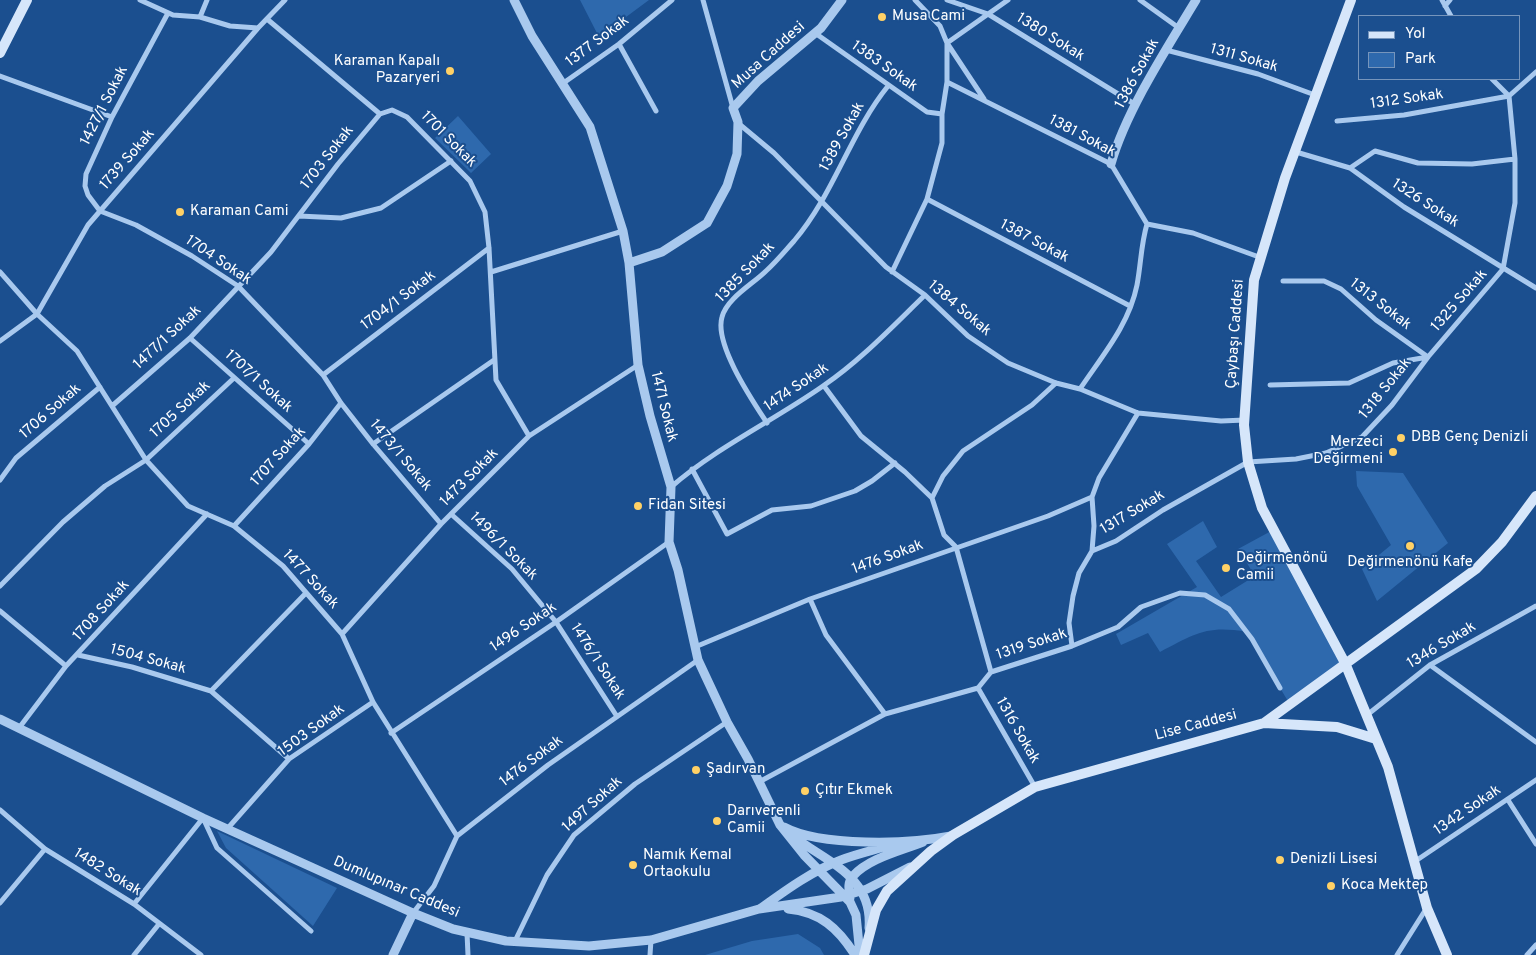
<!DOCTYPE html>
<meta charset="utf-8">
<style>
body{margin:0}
#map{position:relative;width:1536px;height:955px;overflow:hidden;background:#1b4f8f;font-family:Overpass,sans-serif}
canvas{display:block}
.legend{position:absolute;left:1358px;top:15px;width:162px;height:65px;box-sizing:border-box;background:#1b4f8f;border:1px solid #7695bc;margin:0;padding:6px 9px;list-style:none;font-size:15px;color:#fff}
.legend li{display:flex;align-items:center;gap:10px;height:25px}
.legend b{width:25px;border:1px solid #7695bc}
</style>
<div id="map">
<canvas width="1536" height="955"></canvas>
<ul class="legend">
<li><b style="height:6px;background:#d6e6fa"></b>Yol</li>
<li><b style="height:14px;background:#2e69ad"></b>Park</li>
</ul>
</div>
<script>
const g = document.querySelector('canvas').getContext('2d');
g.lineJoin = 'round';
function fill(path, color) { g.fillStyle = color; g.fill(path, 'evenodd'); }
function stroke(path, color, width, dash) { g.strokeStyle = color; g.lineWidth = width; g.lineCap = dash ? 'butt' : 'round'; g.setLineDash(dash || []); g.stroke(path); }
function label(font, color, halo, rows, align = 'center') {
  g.font = font + ' Overpass,sans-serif'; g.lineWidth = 4; g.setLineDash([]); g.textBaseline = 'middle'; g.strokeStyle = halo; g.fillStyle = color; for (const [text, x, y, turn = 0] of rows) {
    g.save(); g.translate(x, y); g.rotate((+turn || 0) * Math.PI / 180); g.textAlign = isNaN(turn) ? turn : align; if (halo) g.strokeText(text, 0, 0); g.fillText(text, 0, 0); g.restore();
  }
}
fill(new Path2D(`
 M580,0H649L599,37Z
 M458,116L491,154L471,173L435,138Z
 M1356,471L1403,473L1448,543L1377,601L1362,569L1391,545L1357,486Z
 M1203,521L1217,547L1196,561L1221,597L1255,576L1238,549L1273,530L1345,663L1289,703L1247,632C1206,625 1195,634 1160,652L1148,633L1121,645L1116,634L1197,587L1167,544Z
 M217,831L337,888L313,926L226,848Z
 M798,934L820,948L824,955H705L752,941Z`), '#2e69ad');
stroke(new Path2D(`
 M140,0L173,15L200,17L230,26L258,28
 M703,0L733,108
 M915,0L940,26L947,43L984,99
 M947,0L988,14L1136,105
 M1140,0L1179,28
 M1442,0L1451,16
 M1445,6L1450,0
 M168,13L112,117L86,174L85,186L88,195L100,211L136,225L192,256L238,286L323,375L341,403L373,444L441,524
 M200,17L207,0
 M267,19L380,114L392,110L407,117L470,181L485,212L489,248L496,380L529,436
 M815,33L927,112L942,114
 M947,43L1008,0
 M619,44L656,111
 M1166,50L1258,74L1315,95
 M0,76L112,117
 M1492,79L1509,96
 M947,82L1111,164L1147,224L1193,233L1259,257
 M562,84L619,44L672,0
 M1509,96L1536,72
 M1337,121L1404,115L1509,96
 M738,123L774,153L886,267L925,295L968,336L1008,363L1056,383L1080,389L1138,413L1221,421L1245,420
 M1296,152L1350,168L1404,207L1536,288
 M1350,168L1375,151L1418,163L1472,164L1515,159
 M927,199L1130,306
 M299,216L341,218L381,208L451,161
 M0,272L37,314L77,351L146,460L188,506L234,526L283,566L342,634L373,702L457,836
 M491,272L623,231
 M892,272L927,199L942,143V114L947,82V43
 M1283,281H1324L1341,289L1376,320L1428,357
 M190,338L309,444
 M0,341L37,314L88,225L258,28L285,0
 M323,375L489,248
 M1270,385L1349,383L1393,363L1428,357
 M824,386L861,436L905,472L932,498L944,535L956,547L991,672
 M1080,389C1102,356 1129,325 1137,285C1141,264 1141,244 1147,224
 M112,406L190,338L271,252L338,164L380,114
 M767,423C752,400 714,344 722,317C727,298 753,284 766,271C776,262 785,251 794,241C834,194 850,133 888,86
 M373,444L494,360
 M692,469L727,534L772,510L811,506L855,491L872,481L895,463
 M0,480L16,458L100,387
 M671,487C717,447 773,421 823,386C861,360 892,327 925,295
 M932,498L943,476L963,451L1032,405L1056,383
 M451,514L512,569L556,622L616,715
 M234,526L309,444L341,403
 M1092,551L1094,526L1092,497L1099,478L1138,413
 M0,586L63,522L105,486L146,460L234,378
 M810,599L826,635L885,714
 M0,611L66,666
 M342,634L441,524L529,436L638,365
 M1072,646L1069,623L1073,596L1079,573L1092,551L1116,541L1163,510L1248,462L1296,459L1326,453L1362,437L1392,405L1428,357L1503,269L1515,203V159L1509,96
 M695,647L810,599L1048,516L1092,497
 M78,655L132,667L211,691L289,759
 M1430,665L1536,742
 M978,688L1035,787
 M211,691L306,593
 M1367,715L1430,665L1536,606
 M19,728L66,666L207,514
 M391,733L556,622L669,542
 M759,782L885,714L978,688L991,672L1072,646L1118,627L1141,607L1180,593L1205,595L1229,609L1252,639L1280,688
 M1508,800L1536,844
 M0,810L45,849L134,904L201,955
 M228,828L289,759L373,702
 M1414,862L1536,780
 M0,903L45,849
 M134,904L203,818L217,848L311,931
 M413,913L434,886L457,836L548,765L698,660
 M467,933L468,955
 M515,941L547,875L574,835L635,784L727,722
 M134,955L159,924
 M650,955L651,940
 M1397,955L1426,909
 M1527,955L1536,945`), '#a9c9ee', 5);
stroke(new Path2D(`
 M514,0L532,36L590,127L623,231L629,263L638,365L650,416L671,487L669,542L678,570L698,660L727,722L748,759L780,825L804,855L850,902L856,915L860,955
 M1111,164C1126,111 1167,48 1196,0
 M629,263L662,252L707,223L727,186L737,154L738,122L733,108L758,81L821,28L842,0
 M0,719L203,818L413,913L453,929L506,941L589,946L651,940L759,909L841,897L867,889L910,867
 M784,827C821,847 910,844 951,836
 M793,836C826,862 873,876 869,928
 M850,898C849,890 847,883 853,876C869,858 901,851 923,842
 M761,908C786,890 812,871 841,860C859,853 879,849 897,843
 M788,909C820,912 838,928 855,955
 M393,955L413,913`), '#a9c9ee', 9);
stroke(new Path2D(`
 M1351,0L1285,178L1254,280L1244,425L1248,462L1262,508L1345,663L1388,767L1427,908L1447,955
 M0,53L27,0
 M1264,723L1337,727L1376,739
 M864,955L876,910L887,891L931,851L953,835L1035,787L1264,723L1476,569L1502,542L1536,496`), '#d6e6fa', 10);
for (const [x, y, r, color] of [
 [882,17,5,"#ffd166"],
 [450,71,5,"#ffd166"],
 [180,212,5,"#ffd166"],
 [1401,438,5,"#ffd166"],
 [1393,452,5,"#ffd166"],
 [638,506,5,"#ffd166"],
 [1410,546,5,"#ffd166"],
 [1226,568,5,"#ffd166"],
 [696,770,5,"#ffd166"],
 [805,791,5,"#ffd166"],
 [717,821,5,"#ffd166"],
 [1280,860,5,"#ffd166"],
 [633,865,5,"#ffd166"],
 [1331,886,5,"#ffd166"]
]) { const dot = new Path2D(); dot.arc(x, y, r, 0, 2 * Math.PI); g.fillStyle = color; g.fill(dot); stroke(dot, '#1b4f8f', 2); }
label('15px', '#fff', '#1b4f8f', [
 ["Musa Cami",892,17],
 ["Karaman Kapalı",440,62,"right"],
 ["Pazaryeri",440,79,"right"],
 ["Karaman Cami",190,212],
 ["DBB Genç Denizli",1411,438],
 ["Merzeci",1383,443,"right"],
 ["Değirmeni",1383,460,"right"],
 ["Fidan Sitesi",648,506],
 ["Değirmenönü",1236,559],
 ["Camii",1236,576],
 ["Değirmenönü Kafe",1410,563,"center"],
 ["Şadırvan",706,770],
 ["Çıtır Ekmek",815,791],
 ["Darıverenli",727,812],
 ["Camii",727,829],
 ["Namık Kemal",643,856],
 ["Ortaokulu",643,873],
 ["Denizli Lisesi",1290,860],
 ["Koca Mektep",1341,886]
], 'left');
label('15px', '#fff', '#1b4f8f', [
 ["1380 Sokak",1050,38,32],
 ["1377 Sokak",598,42,-37],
 ["Musa Caddesi",769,56,-42],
 ["1311 Sokak",1244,59,16],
 ["1383 Sokak",884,67,35],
 ["1386 Sokak",1138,74,-62],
 ["1312 Sokak",1407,100,-8],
 ["1427/1 Sokak",105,106,-63],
 ["1389 Sokak",843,137,-61],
 ["1381 Sokak",1082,137,28],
 ["1701 Sokak",448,140,45],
 ["1703 Sokak",328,158,-52],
 ["1739 Sokak",128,160,-49],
 ["1326 Sokak",1425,204,33],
 ["1387 Sokak",1034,242,28],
 ["1704 Sokak",218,261,34],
 ["1385 Sokak",746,273,-46],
 ["1704/1 Sokak",399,301,-37],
 ["1325 Sokak",1460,301,-49],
 ["1313 Sokak",1380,305,38],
 ["1384 Sokak",959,309,40],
 ["Çaybaşı Caddesi",1236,334,-86],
 ["1477/1 Sokak",168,338,-43],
 ["1707/1 Sokak",258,382,42],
 ["1474 Sokak",797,388,-34],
 ["1318 Sokak",1386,389,-51],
 ["1471 Sokak",663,407,76],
 ["1705 Sokak",181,410,-43],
 ["1706 Sokak",51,412,-41],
 ["1473/1 Sokak",400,456,50],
 ["1707 Sokak",279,457,-48],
 ["1473 Sokak",470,478,-45],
 ["1317 Sokak",1133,513,-31],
 ["1496/1 Sokak",503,547,45],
 ["1476 Sokak",888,558,-20],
 ["1477 Sokak",310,580,47],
 ["1708 Sokak",102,611,-48],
 ["1496 Sokak",524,628,-34],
 ["1319 Sokak",1032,645,-18],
 ["1346 Sokak",1442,646,-31],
 ["1504 Sokak",148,660,15],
 ["1476/1 Sokak",597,662,57],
 ["Lise Caddesi",1196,726,-15],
 ["1503 Sokak",312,731,-36],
 ["1316 Sokak",1017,731,60],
 ["1476 Sokak",532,762,-37],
 ["1497 Sokak",593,805,-42],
 ["1342 Sokak",1468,811,-34],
 ["1482 Sokak",107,873,32],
 ["Dumlupınar Caddesi",396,888,23]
]);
</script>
